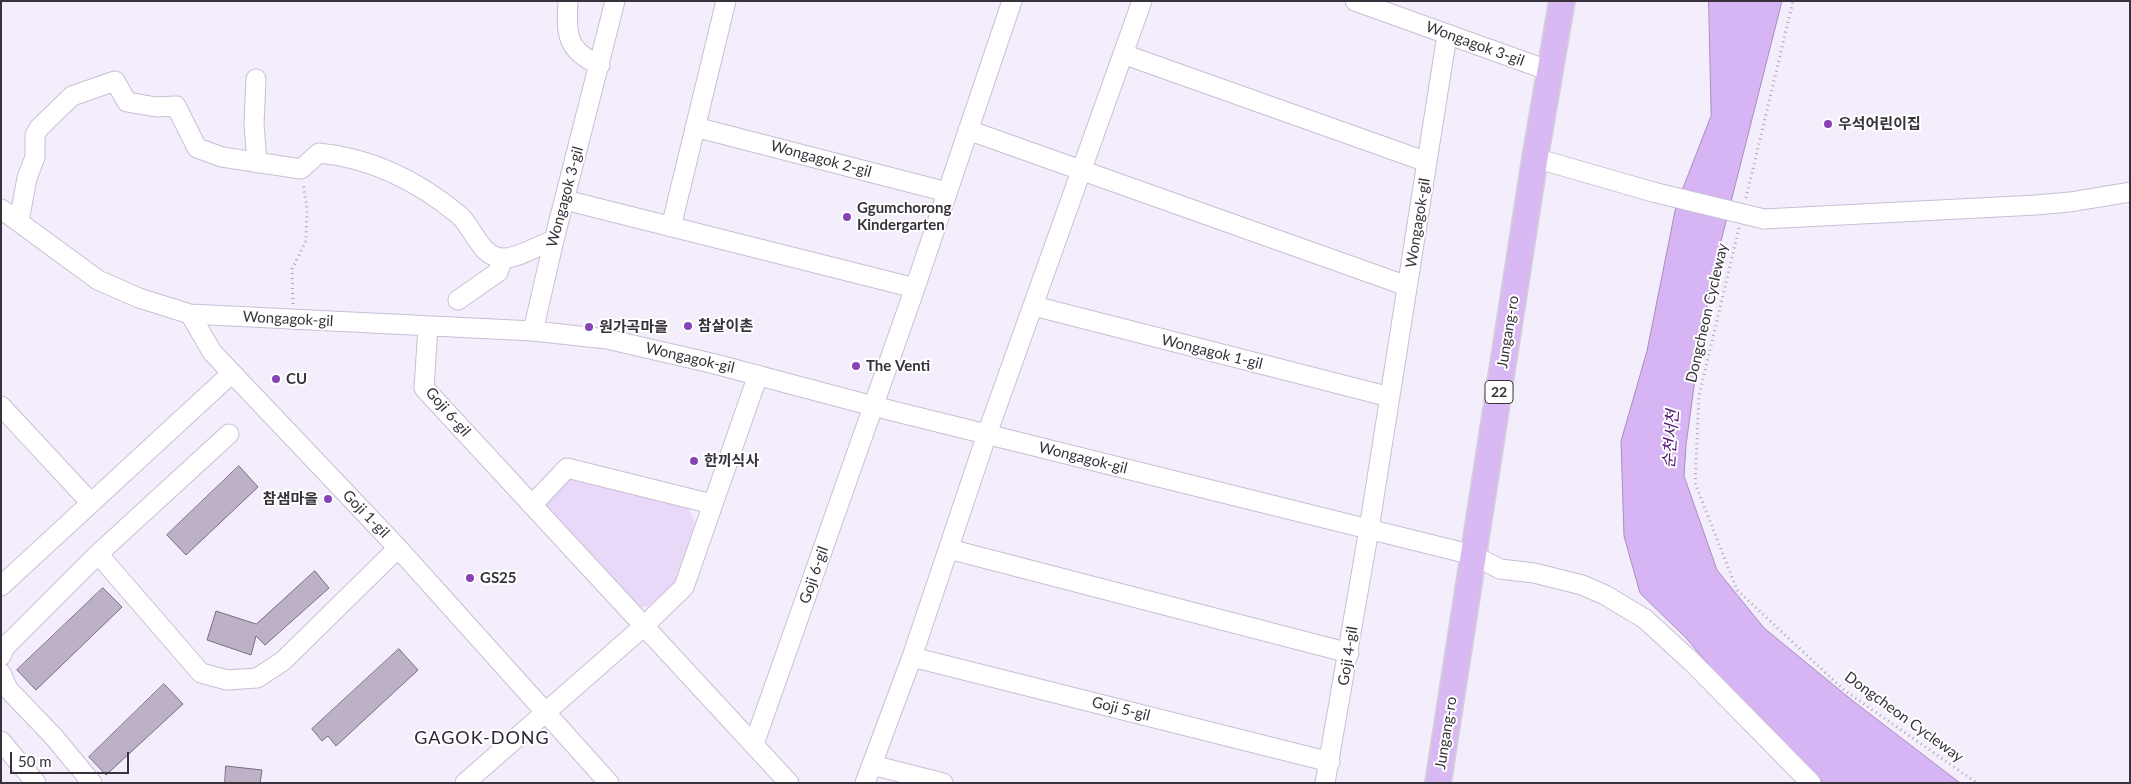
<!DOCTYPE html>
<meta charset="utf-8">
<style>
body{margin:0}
#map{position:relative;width:2131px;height:784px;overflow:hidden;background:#f4edfc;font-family:Lato,sans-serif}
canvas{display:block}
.frame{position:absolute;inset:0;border:2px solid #37323b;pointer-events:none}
.scale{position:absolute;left:10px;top:752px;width:119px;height:22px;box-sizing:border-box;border:2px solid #37323b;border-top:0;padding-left:6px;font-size:15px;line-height:18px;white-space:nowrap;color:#37323b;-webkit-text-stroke:4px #fff;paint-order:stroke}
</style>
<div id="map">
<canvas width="2131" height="784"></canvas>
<div class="frame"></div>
<div class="scale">50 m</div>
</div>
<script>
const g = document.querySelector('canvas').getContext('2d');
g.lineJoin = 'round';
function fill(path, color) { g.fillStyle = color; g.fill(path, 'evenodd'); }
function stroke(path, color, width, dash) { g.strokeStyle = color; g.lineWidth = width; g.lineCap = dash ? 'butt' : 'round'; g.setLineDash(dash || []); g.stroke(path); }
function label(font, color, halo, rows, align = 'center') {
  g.font = font + ' Lato,"Noto Sans KR",sans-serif'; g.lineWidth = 4; g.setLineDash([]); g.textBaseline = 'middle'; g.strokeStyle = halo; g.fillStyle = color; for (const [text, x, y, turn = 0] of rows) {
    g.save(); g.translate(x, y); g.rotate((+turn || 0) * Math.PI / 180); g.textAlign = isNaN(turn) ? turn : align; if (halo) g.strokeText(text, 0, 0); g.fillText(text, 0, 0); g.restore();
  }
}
fill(new Path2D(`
 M573,478L688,508L695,522L676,581L648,607L633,606L542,504L567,480Z`), '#e9d9f8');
const water = new Path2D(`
 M1709,1H1782L1720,245L1701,335L1686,445L1684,476L1717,570L1764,628L1853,701L1960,783H1824L1747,710L1686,638L1640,593L1624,536L1621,441L1647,351L1676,206L1711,116Z`);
fill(water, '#d7b5f5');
stroke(water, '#a78ebd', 1);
const building = new Path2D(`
 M239,466L258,487L186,555L167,535Z
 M315,571L329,588L265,645L256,636L251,655L207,640L216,611L256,624Z
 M103,588L122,607L36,690L17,670Z
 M399,649L418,670L336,746L328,736L322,741L312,729Z
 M164,684L183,704L106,775L89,757Z
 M226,766L262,770L260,783H225Z`);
fill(building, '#bdb1c8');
stroke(building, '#776c82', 1);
const minor = new Path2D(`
 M568,1C566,34 566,51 600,65
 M1355,1L1550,71
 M1123,54L1427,162
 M256,79L254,124L257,163
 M695,127L947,192
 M968,130L1407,286
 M1535,158L1653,192
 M565,200L915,288
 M1,209L98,280L139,298L190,314L533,331L607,339L711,363L873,406L1473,555L1500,569L1534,573L1582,585L1605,595L1645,619L1693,663L1811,783
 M1764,219L2036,205L2070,202L2130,192
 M19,221L27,178L35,157V135L39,128L72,96L115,81L127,102L156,107L176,106L197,148L222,157L301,169L319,153C372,158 419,182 459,215C474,228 480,258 504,258C519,258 539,245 554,240
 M671,227L726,1
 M458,300L498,272L503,258
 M1034,306L1390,397
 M190,314L212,352L398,548L609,783
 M428,327L424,388L789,783
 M533,331L554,240L615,1
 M1,406L91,503
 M532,505L567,468L712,504
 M949,549L1349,653
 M98,554L201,673L227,680L257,678L283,661L398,548
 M1,586L232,373
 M1,656L5,647L98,554L229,434
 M912,657L1330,762
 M1,673L8,689L54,737L92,783
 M1,741L36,783
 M754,744L915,288L1012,1
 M872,765L943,783
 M465,783L644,626L684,587L758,375
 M865,783L912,657L987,434L1142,1
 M1325,783L1369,529L1447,35`);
const major = new Path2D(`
 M1438,783L1535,158L1562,1`);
stroke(minor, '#cabed5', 21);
stroke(major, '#d3d2d4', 28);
stroke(new Path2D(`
 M1746,198L1793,1
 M1739,228L1699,396L1695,483L1737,590L1844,690L1977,783
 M293,304L292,269L306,241L307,208L303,183`), '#aca6b3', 3, [1, 4]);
stroke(minor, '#fff', 19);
stroke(major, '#d9b9f3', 25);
const minorBridge = new Path2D(`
 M1653,192L1764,219`);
stroke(minorBridge, '#cabed5', 21, []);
stroke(minorBridge, '#fff', 19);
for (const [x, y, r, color] of [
 [1828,124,5,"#8643b7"],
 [847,217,5,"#8643b7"],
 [688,326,5,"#8643b7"],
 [589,327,5,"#8643b7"],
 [856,366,5,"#8643b7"],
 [276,379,5,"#8643b7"],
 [694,461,5,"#8643b7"],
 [328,499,5,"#8643b7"],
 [470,578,5,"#8643b7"]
]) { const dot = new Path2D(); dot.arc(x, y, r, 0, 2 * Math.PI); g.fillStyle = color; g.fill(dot); stroke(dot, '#fff', 2); }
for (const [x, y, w] of [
 [1499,392,28]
]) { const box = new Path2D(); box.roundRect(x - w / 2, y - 11.5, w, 23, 4); g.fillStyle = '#fff'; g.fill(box); stroke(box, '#37323b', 1); }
label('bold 14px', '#37323b', null, [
 ["22",1499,392]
]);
label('15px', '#37323b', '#fff', [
 ["Wongagok 3-gil",1475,44,20],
 ["Wongagok 2-gil",821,159,15],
 ["Wongagok 3-gil",565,197,-75],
 ["Wongagok-gil",1418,223,-81],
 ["Dongcheon Cycleway",1707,313,-77],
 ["Wongagok-gil",288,319,3],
 ["Jungang-ro",1508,332,-81],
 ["Wongagok 1-gil",1212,352,14],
 ["Wongagok-gil",690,358,13],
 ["Goji 6-gil",448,412,49],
 ["Wongagok-gil",1083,458,14],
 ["Goji 1-gil",366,514,46],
 ["Goji 6-gil",814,575,-71],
 ["Goji 4-gil",1348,656,-81],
 ["Goji 5-gil",1121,709,14],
 ["Dongcheon Cycleway",1904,717,36],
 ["Jungang-ro",1446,733,-81]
]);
label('bold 15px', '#37323b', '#fff', [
 ["우석어린이집",1838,124],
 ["Ggumchorong",857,208],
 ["Kindergarten",857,225],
 ["참살이촌",698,326],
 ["원가곡마을",599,327],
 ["The Venti",866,366],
 ["CU",286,379],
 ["한끼식사",704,461],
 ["참샘마을",318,499,"right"],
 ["GS25",480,578]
], 'left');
label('italic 16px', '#4b116e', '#fff', [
 ["순천서천",1671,439,-86]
]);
g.letterSpacing = '1px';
label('18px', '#2e2536', '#fff', [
 ["GAGOK-DONG",482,738]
]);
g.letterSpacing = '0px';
</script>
